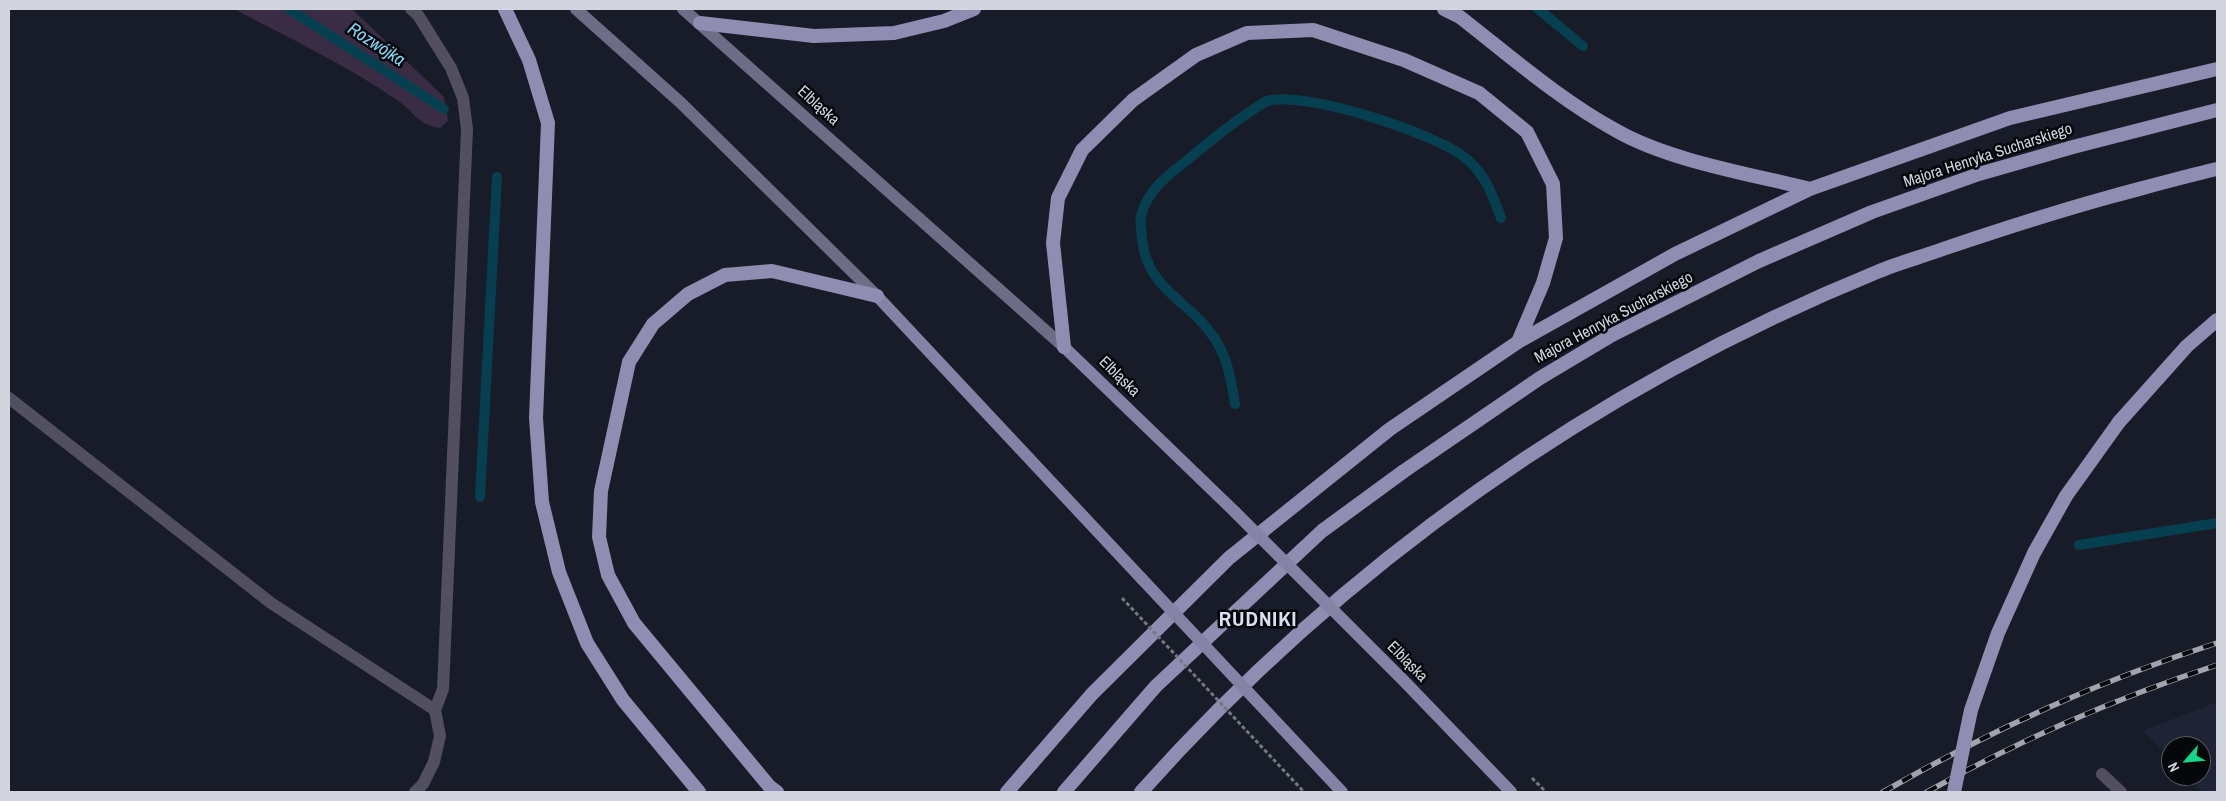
<!DOCTYPE html>
<meta charset="utf-8">
<style>
body{margin:0}
#map{position:relative;width:2226px;height:801px;overflow:hidden;background:#171c28;font-family:"Archivo Narrow",sans-serif}
canvas{display:block}
.frame{position:absolute;inset:0;border:10px solid #d2d5dd;pointer-events:none}
.north{position:absolute;left:2161px;top:736px;width:50px;height:50px;box-sizing:border-box;background:#05070b;border:1px solid #57595f;border-radius:50%;rotate:243deg;font-size:14px;font-weight:700;line-height:20px;text-align:center;color:#d2d5dd}
.north::after{content:'';display:block;margin:auto;width:18px;height:22px;background:#11d98a;clip-path:polygon(50% 0,100% 100%,50% 72%,0 100%)}
</style>
<div id="map">
<canvas width="2226" height="801"></canvas>
<div class="frame"></div>
<div class="north">N</div>
</div>
<script>
const g = document.querySelector('canvas').getContext('2d');
g.lineJoin = 'round';
function fill(path, color) { g.fillStyle = color; g.fill(path, 'evenodd'); }
function stroke(path, color, width, dash) { g.strokeStyle = color; g.lineWidth = width; g.lineCap = dash ? 'butt' : 'round'; g.setLineDash(dash || []); g.stroke(path); }
function label(font, color, halo, rows, align = 'center') {
  g.font = font + ' "Archivo Narrow",sans-serif'; g.lineWidth = 5; g.setLineDash([]); g.textBaseline = 'middle'; g.strokeStyle = halo; g.fillStyle = color; for (const [text, x, y, turn = 0] of rows) {
    g.save(); g.translate(x, y); g.rotate((+turn || 0) * Math.PI / 180); g.textAlign = isNaN(turn) ? turn : align; if (halo) g.strokeText(text, 0, 0); g.fillText(text, 0, 0); g.restore();
  }
}
fill(new Path2D(`
 M2217,702V792H2203L2187,776H2201V746H2171V760L2143,731Z`), '#1e2435');
fill(new Path2D(`
 M234,9H352L444,97L448,121L440,128C417,125 415,112 397,100C346,65 289,38 234,9Z`), '#3b2c45');
stroke(new Path2D(`
 M289,9L444,109
 M1538,9L1583,46
 M1235,404C1231,381 1228,359 1215,339C1190,300 1146,290 1142,238C1142,232 1139,222 1141,216C1147,189 1171,173 1191,157C1211,140 1230,125 1251,111C1256,108 1262,103 1267,101C1304,90 1439,134 1468,160C1486,176 1493,196 1501,218
 M480,497L497,177
 M2079,545L2217,523`), '#064050', 10);
stroke(new Path2D(`
 M411,9L418,15L451,68L463,98L467,129L443,689L435,710L440,736L434,762L423,784L415,792
 M9,398L271,603L435,710`), '#514f60', 12);
stroke(new Path2D(`
 M2102,774L2121,792`), '#514f60', 12);
stroke(new Path2D(`
 M576,9L681,103L877,296
 M683,9L1064,347`), '#6f6c87', 12);
stroke(new Path2D(`
 M877,296L1142,579
 M1064,347L1235,512`), '#8682a5', 12);
stroke(new Path2D(`
 M505,9L529,60L548,123L536,418L542,502L559,572L587,643L623,700L699,792
 M1444,9L1460,17C1510,56 1560,100 1617,131C1670,161 1750,174 1810,189
 M700,23L814,36L894,33L944,21L974,9
 M1064,347L1053,243L1058,198L1082,150L1133,100L1196,55L1247,33L1313,30L1404,60L1479,93L1527,132L1553,184L1556,238L1543,283L1518,342
 M2119,422L2187,346L2217,320
 M777,792L769,786L634,623L608,575L599,537L601,491L629,362L653,324L688,294L725,275L772,271L877,296
 M1007,792L1092,694L1229,558L1390,429L1518,342L1675,254L1810,189L2010,118L2217,69
 M1064,792L1156,686L1322,531L1404,471L1540,378L1612,335L1759,261L1872,212L1979,174L2073,147L2217,110
 M1141,792C1343,565 1595,387 1877,272C1898,263 1921,257 1943,249C1999,230 2055,212 2113,196C2147,187 2182,177 2217,169`), '#908cb2', 14);
const rail = new Path2D(`
 M1883,792C1992,730 2098,681 2217,643
 M1927,792C2019,740 2117,698 2217,665`);
stroke(rail, '#a1a4ad', 5.5);
stroke(rail, '#05070b', 4, [11]);
stroke(new Path2D(`
 M1122,598L1304,792
 M1532,778L1546,792`), '#747882', 3, [4, 2.5]);
stroke(new Path2D(`
 M1235,512L1403,680L1511,792
 M1142,579L1342,792`), '#8682a5', 12);
stroke(new Path2D(`
 M1954,792L1971,710L1998,633L2034,553L2066,496L2119,422`), '#908cb2', 14);
label('16px', '#d2d5dd', '#05070b', [
 ["Elbląska",818,106,42],
 ["Majora Henryka Sucharskiego",1988,156,-18],
 ["Majora Henryka Sucharskiego",1614,318,-28],
 ["Elbląska",1119,377,44],
 ["Elbląska",1407,662,45]
]);
label('italic 18px', '#84d7f6', '#05070b', [
 ["Rozwójka",376,45,33]
]);
g.letterSpacing = '1px';
label('bold 21px', '#d9e0f0', '#05070b', [
 ["RUDNIKI",1258,620]
]);
g.letterSpacing = '0px';
</script>
